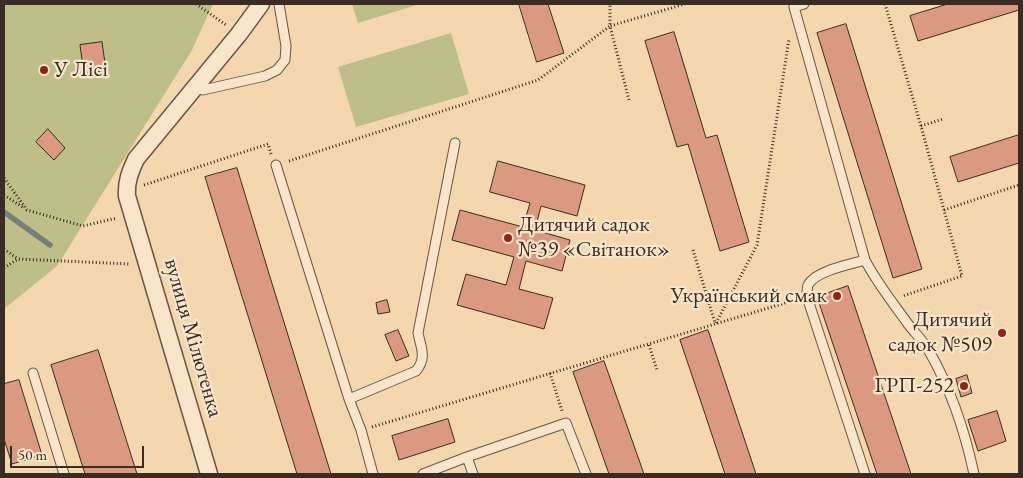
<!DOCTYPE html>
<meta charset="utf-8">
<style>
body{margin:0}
#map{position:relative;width:1023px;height:478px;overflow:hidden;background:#f4d7ae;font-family:"EB Garamond",serif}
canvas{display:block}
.frame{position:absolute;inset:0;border:5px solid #3a2c24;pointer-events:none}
.scale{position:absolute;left:10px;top:446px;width:134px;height:22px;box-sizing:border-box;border:2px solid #3a2c24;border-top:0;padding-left:6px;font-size:15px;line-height:18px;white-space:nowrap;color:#3a2c24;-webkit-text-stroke:4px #f8e5ca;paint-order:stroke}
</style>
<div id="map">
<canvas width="1023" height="478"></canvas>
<div class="frame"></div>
<div class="scale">50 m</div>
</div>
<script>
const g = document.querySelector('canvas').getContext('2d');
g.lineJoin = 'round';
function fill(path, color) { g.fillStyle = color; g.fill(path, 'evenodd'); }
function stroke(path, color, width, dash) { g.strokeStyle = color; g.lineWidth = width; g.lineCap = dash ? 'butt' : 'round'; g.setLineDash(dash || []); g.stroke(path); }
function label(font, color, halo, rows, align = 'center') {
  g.font = font + ' "EB Garamond",serif'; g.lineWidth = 4.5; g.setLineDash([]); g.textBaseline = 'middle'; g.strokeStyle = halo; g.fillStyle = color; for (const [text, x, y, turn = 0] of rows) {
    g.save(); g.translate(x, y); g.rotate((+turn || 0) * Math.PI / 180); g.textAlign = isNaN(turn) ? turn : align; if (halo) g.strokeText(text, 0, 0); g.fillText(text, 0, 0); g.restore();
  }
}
fill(new Path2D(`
 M4,4H213L192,50L57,266L4,309Z
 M352,4H420L358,23Z
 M451,33L469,94L356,127L338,67Z`), '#bebe89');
stroke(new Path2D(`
 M4,212L50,245`), '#758079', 5.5);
const building = new Path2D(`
 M519,4H548L564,53L537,62Z
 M948,4H1019V10L918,41L910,16Z
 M846,24L922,269L893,278L817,33Z
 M674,32L706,138L717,135L749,242L720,251L688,144L677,147L645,41Z
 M102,42L106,70L84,74L80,45Z
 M48,129L65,148L54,160L36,142Z
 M1019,135V163L958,182L950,157Z
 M498,161L585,185L577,216L541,206L535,230L570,240L562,271L526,261L519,289L553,298L544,329L457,305L466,274L506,285L514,257L452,240L460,210L523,227L530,203L490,192Z
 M237,168L270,277L331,474H297L205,177Z
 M848,286L911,474H877L817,297Z
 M387,300L390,312L378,314L376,303Z
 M398,330L409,356L396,361L385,335Z
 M708,330L756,474H725L702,405L680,340Z
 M98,350L137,474H85L51,365Z
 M604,361L644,474H609L573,372Z
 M967,375L972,393L961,397L956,379Z
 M19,380L42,455L12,464L4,439V384Z
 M997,411L1006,441L978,451L968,420Z
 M448,419L455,442L399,460L392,436Z`);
fill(building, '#dc9981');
stroke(building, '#3a2c24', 1);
const service = new Path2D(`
 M804,4L794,7L865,260C877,283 893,303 908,324C915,333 924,342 929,351C951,389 965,432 974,474
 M196,86L203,90L265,76L277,70L285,60L286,46L279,4
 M276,165L349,399L361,430L373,474
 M865,260C851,264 815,271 808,285C807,288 807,293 807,297L865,474
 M33,373L64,474
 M349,399L416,371C427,358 421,348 418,333L455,143
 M467,457L473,474
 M423,474L467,457L566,423L586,474`);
const minor = new Path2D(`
 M209,474L127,196C126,182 130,172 136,159L239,34L261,4`);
stroke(service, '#685746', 11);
stroke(minor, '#685746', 19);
stroke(new Path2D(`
 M196,4L226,25
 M885,4L921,126L962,276L903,296
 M629,100L610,26L685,4
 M921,126L943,119
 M289,161L538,80L610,26V4
 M4,178L27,210L83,226L117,218
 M144,185L268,144L271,154
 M4,195L24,208
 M944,210L1019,185
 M4,249L18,259
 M693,250L715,323
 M4,268L18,259L130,264
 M716,323L757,245L789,39
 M649,345L657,370
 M550,373L562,411
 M372,427L795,300`), '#3a2c24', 3, [1, 2.5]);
stroke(service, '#f8e5ca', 9);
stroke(minor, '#f8e5ca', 16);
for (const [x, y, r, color] of [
 [44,70,5,"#8f2418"],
 [508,238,5,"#8f2418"],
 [837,296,5,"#8f2418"],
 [1002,333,5,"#8f2418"],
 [964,386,5,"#8f2418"]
]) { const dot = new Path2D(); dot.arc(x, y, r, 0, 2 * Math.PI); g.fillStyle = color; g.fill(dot); stroke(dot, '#f8e5ca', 2); }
label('22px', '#3a2c24', '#f8e5ca', [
 ["У Лісі",54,70,"left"],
 ["Дитячий садок",518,225,"left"],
 ["№39 «Світанок»",518,250,"left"],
 ["Український смак",827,296],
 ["Дитячий",992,320],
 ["садок №509",992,345],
 ["ГРП-252",954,386]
], 'right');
label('22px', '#3a2c24', '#f8e5ca', [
 ["вулиця Мілютенка",193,338,74]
]);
</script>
